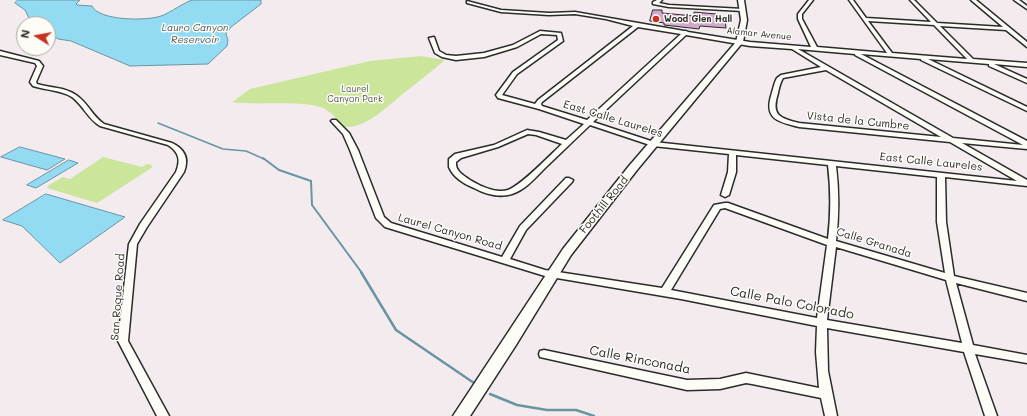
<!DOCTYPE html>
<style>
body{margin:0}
#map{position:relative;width:1027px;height:416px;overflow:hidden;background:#f4ebef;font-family:Mali,sans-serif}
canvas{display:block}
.north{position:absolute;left:16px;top:16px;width:40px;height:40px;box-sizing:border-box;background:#fdfcf7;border:1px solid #a9a8a5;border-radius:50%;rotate:281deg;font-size:11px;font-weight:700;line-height:16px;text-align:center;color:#2b2b2b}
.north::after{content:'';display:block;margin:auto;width:14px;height:18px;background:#c8321e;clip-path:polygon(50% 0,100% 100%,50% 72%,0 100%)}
</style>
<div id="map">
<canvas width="1027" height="416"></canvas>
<div class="north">N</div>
</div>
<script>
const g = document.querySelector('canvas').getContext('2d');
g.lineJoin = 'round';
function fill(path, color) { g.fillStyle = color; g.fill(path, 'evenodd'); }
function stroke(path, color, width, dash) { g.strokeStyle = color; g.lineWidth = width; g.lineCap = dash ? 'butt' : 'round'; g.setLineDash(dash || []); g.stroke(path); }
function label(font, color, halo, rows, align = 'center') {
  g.font = font + ' Mali,sans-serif'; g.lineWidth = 3; g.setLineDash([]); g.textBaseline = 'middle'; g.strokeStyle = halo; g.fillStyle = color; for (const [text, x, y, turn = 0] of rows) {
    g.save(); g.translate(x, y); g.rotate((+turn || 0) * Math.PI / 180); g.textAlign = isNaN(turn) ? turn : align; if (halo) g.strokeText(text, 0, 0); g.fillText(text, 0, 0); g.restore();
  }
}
fill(new Path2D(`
 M421,56L445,60C432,71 418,82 404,93C387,106 367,129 343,127C338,120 332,113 325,109C307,99 256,106 232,102L250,89L370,61Z
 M103,157L142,167L147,164L152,165L151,166L153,167L97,203L47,188L49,185L63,177L70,179Z`), '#cbe59b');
const water = new Path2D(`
 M18,0H80L76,4L77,5L92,6C99,21 147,21 161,16C170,13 186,1 193,0C213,0 241,0 261,0V4L231,27L226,34L228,40L227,46L208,64L130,66L71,41L58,39L48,32V24H32L25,10L15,3Z
 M20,147L65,159L47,170L1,157Z
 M69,160L78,163L36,188L27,185Z
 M46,194L125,217L60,263L22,226L3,220Z`);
fill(water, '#92dbf3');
stroke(water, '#6995a3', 1);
stroke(new Path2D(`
 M158,123L223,149L246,151L264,159`), '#6995a3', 1.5);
stroke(new Path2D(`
 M263,158L279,170L311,181L312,205L362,273`), '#6995a3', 2);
stroke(new Path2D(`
 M361,272L396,330L474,383
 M490,394L517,405L547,410H576L594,416`), '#6995a3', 2.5);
const building = new Path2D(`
 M653,10H662V13L694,16V12L716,14V18L725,19L726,28L700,26L699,29L664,25V23L650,21Z`);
fill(building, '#d2a8cd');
stroke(building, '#2b2b2b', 1);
const minor = new Path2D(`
 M657,0H662L659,3L669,5L743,9L745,10L743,11L669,7L653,4V2Z
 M809,0H813L802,14V19L817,47L887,53L849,0H853L866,18L931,22L910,0H914L937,23L1003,27L971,0H976L1027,42V47L1006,30L940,26L973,59L1027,63V67L994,64L1027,79V83L989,66V64L928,59L1027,107V111L921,60V59L861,54L1027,141V149L962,143L1027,180V186L945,177L946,222L954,276L1027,293V301L956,283L973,345L1027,355V363L975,354L997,416H985L964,352L827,328L828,371L837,416H825L821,398L752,384L746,383L720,389L687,390L540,357L539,354L540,351L544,350L687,380L720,379L746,373L819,388L816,352L817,326L681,299L545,276L385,227L376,218L350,150L343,134L331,121L332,120H336L349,133L358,150L384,217L391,223L502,257L520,226L566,178H569L573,180L572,182L526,230L510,259L545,270L662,288L714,205L725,203H728L828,239C831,214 831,190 828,165L736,155V172L729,195L725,197L721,195L728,172L729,154L653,146L590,125C575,139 560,154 545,168C536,177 525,190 512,194C499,198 485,194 474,188C464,184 453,177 449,167V159L455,154L494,145L527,130L539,132L566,140L584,124L539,109L498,98L496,95L513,72L558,40L557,35L541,34L517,47L484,57L456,60L442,57L435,53L429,38L434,37L439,51L446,55L456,56L484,53L513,45L540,31L561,33L563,41L517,74L502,95L535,104L538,100L633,26L606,19L575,14L549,15L501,12L467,3V1L501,10L549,13L575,12L684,31H686L688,32L750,42L811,47L798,19V14ZM868,21L934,25L967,59L892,53ZM638,27L681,34L587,120L542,106L541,104L542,102ZM686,35L750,46L792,49L821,67L781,75L777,78C774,83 773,90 771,96C764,120 780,122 799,127L950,142L1017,181L654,142L593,122ZM798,49L855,54V55L1023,145L953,138ZM826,70L941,137L799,123C779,118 771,115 778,93C779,88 780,83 783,78ZM528,134L536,135L562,144C550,155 522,185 508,190C496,194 480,186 470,180C463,175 455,171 456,162L461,158L498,147ZM836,166L937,177V222L945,273L836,241C839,216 839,191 836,166ZM725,208L827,245L817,318L671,290L720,209ZM836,247L946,280L962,343L827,320Z
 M1014,0H1019L1027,6V9Z
 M0,51L39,61L43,66L36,82L37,84C50,88 65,87 76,95C88,103 92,116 104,124L172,143C185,149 189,159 184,172L147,227L137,244L128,341L169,416H157L118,341L129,244L140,224L176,172C181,160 179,152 168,145L100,126C88,119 83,105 72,97C61,90 45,90 33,86L30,82L37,66L35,63L0,55Z`);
const secondary = new Path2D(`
 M738,0H744L747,20L743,42L637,170L571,255L516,345L470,416H453L563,249L629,166L736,42L741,20Z`);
stroke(minor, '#2b2b2b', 3);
stroke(secondary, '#2b2b2b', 3);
fill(minor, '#fdfcf7');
fill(secondary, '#fdfcf7');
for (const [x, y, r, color] of [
 [656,19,4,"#c8321e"]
]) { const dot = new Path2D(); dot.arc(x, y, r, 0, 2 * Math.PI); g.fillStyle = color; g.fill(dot); stroke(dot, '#fdfcf7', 1.5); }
label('bold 9px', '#2b2b2b', '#fdfcf7', [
 ["Wood Glen Hall",664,19]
], 'left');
label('9px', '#2b2b2b', '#fdfcf7', [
 ["Alamar Avenue",759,34,6]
]);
label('9px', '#535a47', '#fdfcf7', [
 ["Laurel",355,89],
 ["Canyon Park",355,99]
]);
label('italic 10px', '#45575d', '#fdfcf7', [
 ["Lauro Canyon",195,28],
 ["Reservoir",195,40]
]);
label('11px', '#2b2b2b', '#fdfcf7', [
 ["East Calle Laureles",613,119,17],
 ["Vista de la Cumbre",858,121,6],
 ["East Calle Laureles",931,162,6],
 ["Foothill Road",604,205,-51],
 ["Laurel Canyon Road",450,232,16],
 ["Calle Granada",874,243,17],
 ["San Roque Road",118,297,-86]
]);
label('13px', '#2b2b2b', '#fdfcf7', [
 ["Calle Palo Colorado",792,303,11],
 ["Calle Rinconada",640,360,11]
]);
</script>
